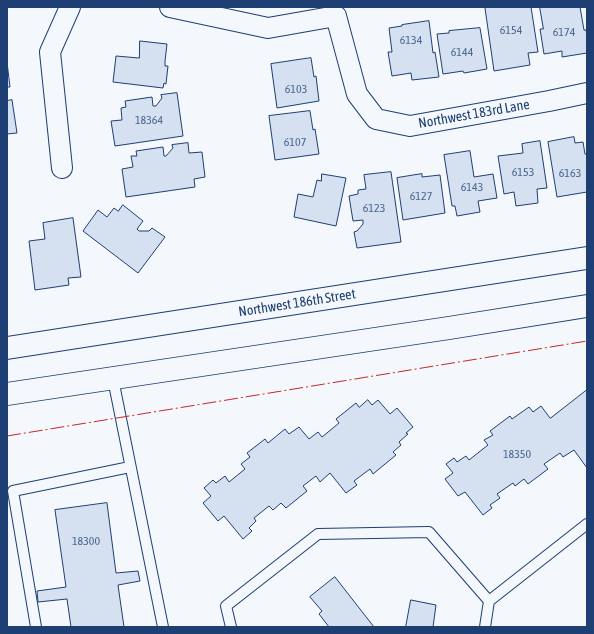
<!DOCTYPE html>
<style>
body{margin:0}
#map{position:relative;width:594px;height:634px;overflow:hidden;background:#f4f7fb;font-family:"Asap Condensed",sans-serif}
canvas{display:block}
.frame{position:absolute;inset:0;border:8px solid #1d3f73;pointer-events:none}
</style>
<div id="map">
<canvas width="594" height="634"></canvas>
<div class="frame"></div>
</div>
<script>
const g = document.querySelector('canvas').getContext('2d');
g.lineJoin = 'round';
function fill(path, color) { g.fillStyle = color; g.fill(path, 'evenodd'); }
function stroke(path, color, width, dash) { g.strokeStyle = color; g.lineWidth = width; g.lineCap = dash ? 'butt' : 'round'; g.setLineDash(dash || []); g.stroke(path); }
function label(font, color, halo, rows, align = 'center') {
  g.font = font + ' "Asap Condensed",sans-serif'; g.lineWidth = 3; g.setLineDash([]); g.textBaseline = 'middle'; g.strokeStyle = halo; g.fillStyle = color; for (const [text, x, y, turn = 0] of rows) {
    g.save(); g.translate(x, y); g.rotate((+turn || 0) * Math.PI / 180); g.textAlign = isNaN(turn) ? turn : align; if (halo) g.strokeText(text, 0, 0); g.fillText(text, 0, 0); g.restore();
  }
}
const building = new Path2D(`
 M490,7H531L538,52L528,53L530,65L494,71L485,8Z
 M540,7H580L584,30H586L587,35V53L562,57V51L544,54L540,29H543Z
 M429,21L433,53L435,52L439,77L412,80L411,73L392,76L388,52H392L389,28L402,26V25Z
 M480,28L487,69L464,73L463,71L443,74L437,34L449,33V31Z
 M140,41L167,44L165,61V66H168L166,84L164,83L163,88L113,82L116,56L139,58Z
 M311,58L314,77L316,76L319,101L277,108L271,64Z
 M7,62L10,87H7Z
 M177,93L183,136L115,146L111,121L122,120L121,108L126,107L125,101L152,97L153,106H156L162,98L161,95Z
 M12,100L17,133L7,134V101Z
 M310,111L313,130L315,129L319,154L275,160L269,116Z
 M574,137L575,143L583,142L585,154H587V192L557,197L548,142Z
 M540,141L547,188L537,189L538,203L516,206L514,192L504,194L498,156L523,153L522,144Z
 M188,143L189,153L202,152L205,177L194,179L195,187L126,197L122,169L133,167L131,156H137L136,151L163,147L164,156H166L173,148L172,145Z
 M470,151L474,177L493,174L497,198L478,201L480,212L457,216L455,206H452L444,155Z
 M391,172L401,242L357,248L354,232L357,231L363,224V220L353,221L349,196L358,194V190L366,189L364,175Z
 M322,174L346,178L336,226L294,217L298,194L313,197L317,180L321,181Z
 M422,174V177L440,175L445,213L403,220L397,178Z
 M123,205L143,221L137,229L139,231H149L152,228L165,237L138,273L83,231L98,210L107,217L114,208L118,211Z
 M73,218L81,277L68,278L69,285L35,290L29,241L45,239L43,223Z
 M587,390V468L574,450L563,457L560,453L544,464L548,469L528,484L524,479L515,486L513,483L497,494L500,498L490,505L492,508L483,515L465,492L458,496L445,479L453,473L446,464L454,458L457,462L466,456L469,460L488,445L484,440L493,435L490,431L510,416L512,419L529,407L533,412L541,406L550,418Z
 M368,400L372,405L378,400L390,414L397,408L413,427L406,433L408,434L399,442L401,445L393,452L396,455L373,474L370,469L354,481L357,485L346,493L330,473L320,482L316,476L303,486L307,491L286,508L281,503L273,510L269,506L254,518L256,521L249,528L252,531L243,539L224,516L218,521L203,503L211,496L204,488L213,480L216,483L225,476L229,482L245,469L241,464L250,457L247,453L265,439L268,443L285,429L289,434L299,427L309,439L318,432L322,437L339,423L336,419L356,403L359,407Z
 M107,503L116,573L138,571L140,581L118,585L124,627H71L67,599L38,602L37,591L66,587L55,510Z
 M335,577L374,627H329L319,614L322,611L310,597Z
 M411,600L436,605L433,627H406Z`);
fill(building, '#d5e0f0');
stroke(building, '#1d3f73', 1);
const service = new Path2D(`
 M113,379L163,627
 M36,627L13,491L130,467
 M231,627L226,606L318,534L429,532L489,601
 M485,627L489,601L587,524`);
const minor = new Path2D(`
 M170,7L268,28L336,16
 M336,16L357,94L376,119L410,126L549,101L587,93
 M62,168L50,52L70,7`);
const primary = new Path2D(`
 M7,348L587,258
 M7,394L449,328L587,306`);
stroke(service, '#1d3f73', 12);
stroke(minor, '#1d3f73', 22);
stroke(primary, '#1d3f73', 24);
stroke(service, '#f4f7fb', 10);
stroke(minor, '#f4f7fb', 20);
stroke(primary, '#f4f7fb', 22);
stroke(new Path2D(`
 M7,436L587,341`), '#c62828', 1, [14, 3, 2, 3]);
label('12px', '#4b6792', null, [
 ["6154",511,30],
 ["6174",564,32],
 ["6134",411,40],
 ["6144",462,52],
 ["6103",296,89],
 ["18364",149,120],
 ["6107",295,142],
 ["6153",523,172],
 ["6163",570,173],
 ["6143",472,187],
 ["6127",421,196],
 ["6123",374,208],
 ["18350",517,454],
 ["18300",86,541]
]);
label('14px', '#1d3f73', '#f4f7fb', [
 ["Northwest 183rd Lane",474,114,-10],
 ["Northwest 186th Street",297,303,-9]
]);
</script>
